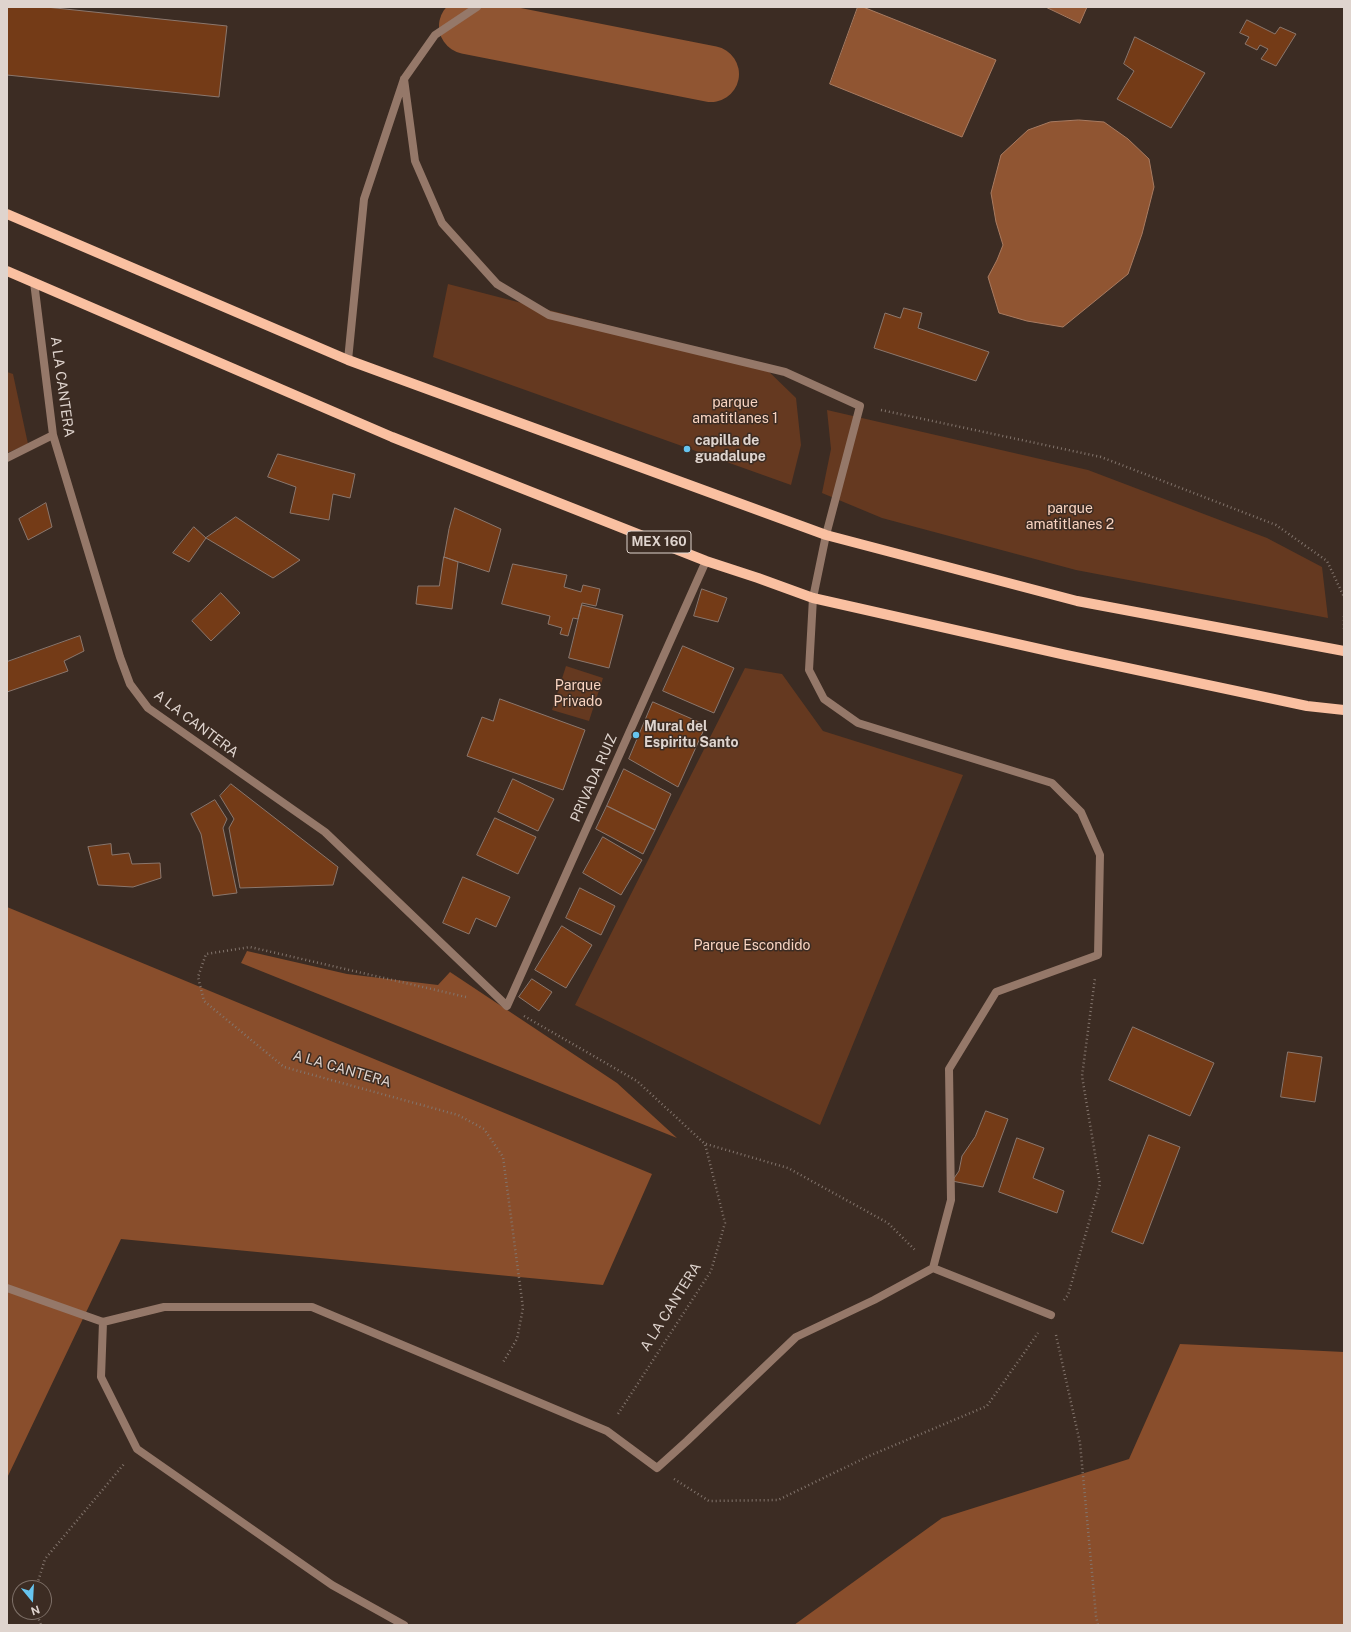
<!DOCTYPE html>
<style>
body{margin:0}
#map{position:relative;width:1351px;height:1632px;overflow:hidden;background:#3c2c23;font-family:"Public Sans",sans-serif}
canvas{display:block}
.frame{position:absolute;inset:0;border:8px solid #dfd4ce;pointer-events:none}
.north{position:absolute;left:12px;top:1580px;width:40px;height:40px;box-sizing:border-box;background:#3c2c23;border:1px solid #7d6f67;border-radius:50%;rotate:162deg;font-size:11px;font-weight:700;line-height:16px;text-align:center;color:#dfd4ce}
.north::after{content:'';display:block;margin:auto;width:14px;height:18px;background:#66c4ef;clip-path:polygon(50% 0,100% 100%,50% 72%,0 100%)}
</style>
<div id="map">
<canvas width="1351" height="1632"></canvas>
<div class="frame"></div>
<div class="north">N</div>
</div>
<script>
const g = document.querySelector('canvas').getContext('2d');
g.lineJoin = 'round';
function fill(path, color) { g.fillStyle = color; g.fill(path, 'evenodd'); }
function stroke(path, color, width, dash) { g.strokeStyle = color; g.lineWidth = width; g.lineCap = dash ? 'butt' : 'round'; g.setLineDash(dash || []); g.stroke(path); }
function label(font, color, halo, rows, align = 'center') {
  g.font = font + ' "Public Sans",sans-serif'; g.lineWidth = 3; g.setLineDash([]); g.textBaseline = 'middle'; g.strokeStyle = halo; g.fillStyle = color; for (const [text, x, y, turn = 0] of rows) {
    g.save(); g.translate(x, y); g.rotate((+turn || 0) * Math.PI / 180); g.textAlign = isNaN(turn) ? turn : align; if (halo) g.strokeText(text, 0, 0); g.fillText(text, 0, 0); g.restore();
  }
}
fill(new Path2D(`
 M448,284L762,365L796,398L801,445L791,485L433,357Z
 M7,372L13,374L28,444L7,453Z
 M827,410L1088,470L1267,538L1322,567L1328,618L1076,570L882,518L822,493L831,449Z
 M566,666L603,678L589,721L552,710Z
 M745,668L782,674L823,731L963,775L820,1125L575,1005Z`), '#653920');
fill(new Path2D(`
 M7,907L652,1174L603,1285L121,1239L7,1478Z
 M247,951L347,974L438,985L450,972L617,1083L677,1138L241,963Z
 M1180,1344L1344,1352V1625H794L942,1518L1129,1459Z`), '#894e2c');
const water = new Path2D(`
 M858,7H863L996,60L962,137L830,84Z
 M1046,7H1087L1080,23Z
 M1079,120L1104,122L1128,139L1149,159L1154,187L1142,234L1128,274L1063,327L1027,321L999,313L988,277L997,260L1003,245L996,222L991,193L1001,155L1028,130L1050,122Z`);
fill(water, '#905532');
stroke(water, '#a87b61', 1);
stroke(new Path2D(`
 M467,26L711,74`), '#905532', 56);
const building = new Path2D(`
 M7,7H46L227,26L219,97L7,75Z
 M1247,20L1275,34L1280,27L1296,34L1276,66L1261,59L1268,49L1260,45L1257,50L1245,44L1249,37L1240,33Z
 M1135,37L1205,73L1171,128L1117,99L1134,71L1124,64Z
 M904,308L922,313L918,328L989,352L976,381L874,348L885,313L900,318Z
 M278,454L355,474L350,498L333,494L329,520L290,513L296,487L268,477Z
 M46,503L52,527L28,540L19,519Z
 M455,508L501,529L489,572L444,557L449,529Z
 M236,517L300,560L273,578L206,538Z
 M194,527L206,538L189,562L173,553Z
 M444,557L458,562L452,609L416,604L418,586H439Z
 M513,564L567,575L564,587L581,592L583,585L600,589L596,606L582,603L578,619L573,618L568,636L560,634L562,628L548,624L550,616L502,604Z
 M702,589L727,598L718,622L694,616Z
 M221,593L240,613L211,641L192,621Z
 M582,605L623,615L609,668L569,658Z
 M80,636L84,651L64,661L68,671L7,692V662Z
 M683,646L734,668L714,713L663,691Z
 M500,699L585,730L563,790L467,756L482,717L493,721Z
 M653,702L706,725L678,787L629,759Z
 M624,769L671,794L655,830L607,806Z
 M513,779L554,799L538,831L498,812Z
 M231,784L338,867L333,885L240,888L229,828L234,819L220,796Z
 M215,800L227,819L223,828L237,893L213,896L201,834L191,814Z
 M607,806L655,830L643,854L596,829Z
 M495,818L536,837L518,874L477,855Z
 M603,837L642,860L621,895L583,873Z
 M111,844L112,855L129,853L132,864L160,863L161,878L133,887L98,885L88,847Z
 M463,877L510,897L496,927L476,918L469,934L443,923Z
 M580,888L615,906L601,935L566,918Z
 M562,926L592,945L566,988L535,970Z
 M532,979L552,992L539,1011L519,997Z
 M1133,1027L1214,1063L1190,1116L1109,1080Z
 M1288,1052L1322,1057L1315,1102L1281,1097Z
 M986,1111L1008,1119L983,1187L952,1181L959,1171L962,1156L975,1137Z
 M1149,1135L1180,1147L1143,1244L1112,1232Z
 M1017,1138L1044,1148L1033,1178L1064,1191L1057,1213L999,1192Z`);
fill(building, '#743b17');
stroke(building, '#8b776d', 1);
stroke(new Path2D(`
 M881,410L1101,457L1276,525L1327,561L1344,597
 M1344,629V615
 M466,997L250,947L206,954L198,977L204,1001L284,1067L458,1115L484,1129L503,1157L523,1308L517,1339L502,1364
 M524,1016L637,1081L705,1144L725,1223L711,1271L618,1414
 M706,1144L788,1168L888,1223L916,1251
 M1064,1300L1068,1295L1100,1184L1082,1076L1095,978
 M1056,1335L1080,1443L1096,1616L1098,1625
 M674,1479L709,1501L778,1500L869,1456L987,1406L1038,1333
 M36,1588L45,1559L124,1464
 M36,1612L41,1625`), '#83756d', 2.5, [1, 3]);
stroke(new Path2D(`
 M404,79L415,161L442,223L497,284L549,315L785,372L860,406L826,535L813,598L809,670L824,699L858,723L1052,783L1081,812L1100,855L1098,955L996,992L949,1069L951,1200L933,1268
 M34,282L53,435L120,657L130,684L148,708L325,832L507,1006L706,561
 M348,360L364,199L404,79L435,35L477,7
 M7,458L53,435
 M7,1288L103,1322
 M404,1625L332,1585L137,1449L101,1377L103,1322L164,1307H312L607,1431L657,1468L687,1441L796,1337L874,1300L933,1268L1051,1315`), '#957869', 8);
stroke(new Path2D(`
 M7,214L348,360L826,535L1077,601L1344,651
 M7,271L392,437L706,561L758,578L813,598L1066,655L1307,706L1344,710`), '#fac0a1', 10);
for (const [x, y, r, color] of [
 [687,449,4,"#66c4ef"],
 [636,735,4,"#66c4ef"]
]) { const dot = new Path2D(); dot.arc(x, y, r, 0, 2 * Math.PI); g.fillStyle = color; g.fill(dot); stroke(dot, '#3c2c23', 1.5); }
for (const [x, y, w] of [
 [659,542,64]
]) { const box = new Path2D(); box.roundRect(x - w / 2, y - 11, w, 22, 3); g.fillStyle = '#3c2c23'; g.fill(box); stroke(box, '#dfd4ce', 1); }
label('bold 13px', '#dfd4ce', null, [
 ["MEX 160",659,542]
]);
label('14px', '#dfd4ce', '#3c2c23', [
 ["A LA CANTERA",62,387,82],
 ["A LA CANTERA",196,724,37],
 ["PRIVADA RUIZ",594,778,-66],
 ["A LA CANTERA",342,1069,16],
 ["A LA CANTERA",671,1307,-58]
]);
label('14px', '#f9d4c1', '#3c2c23', [
 ["parque",735,403],
 ["amatitlanes 1",735,419],
 ["parque",1070,509],
 ["amatitlanes 2",1070,525],
 ["Parque",578,686],
 ["Privado",578,702],
 ["Parque Escondido",752,946]
]);
label('bold 14px', '#dfd4ce', '#3c2c23', [
 ["capilla de",695,441],
 ["guadalupe",695,457],
 ["Mural del",644,727],
 ["Espiritu Santo",644,743]
], 'left');
</script>
